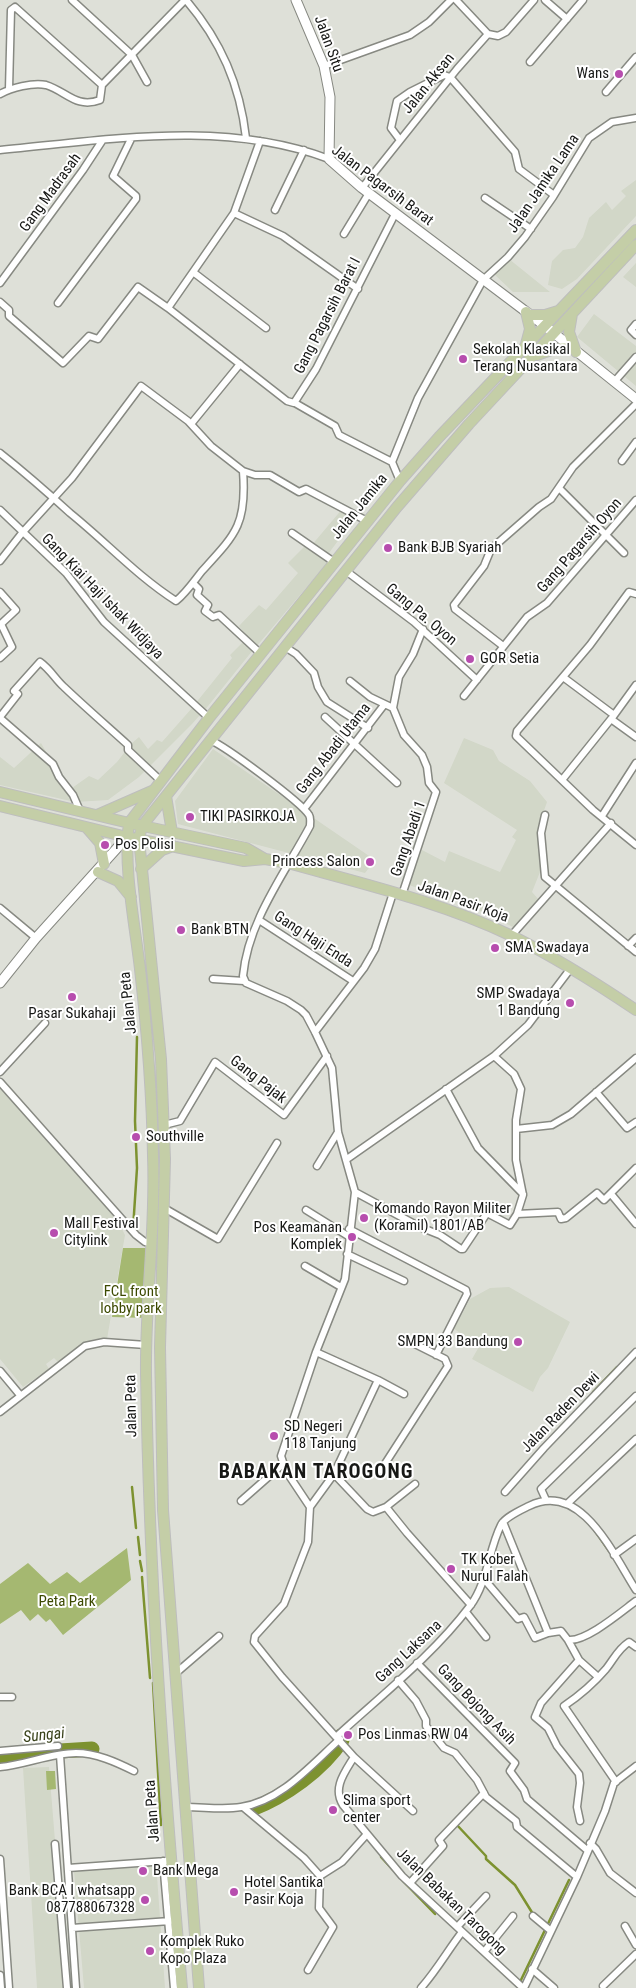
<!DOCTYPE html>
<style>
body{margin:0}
canvas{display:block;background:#dee0d8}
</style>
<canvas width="636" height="1988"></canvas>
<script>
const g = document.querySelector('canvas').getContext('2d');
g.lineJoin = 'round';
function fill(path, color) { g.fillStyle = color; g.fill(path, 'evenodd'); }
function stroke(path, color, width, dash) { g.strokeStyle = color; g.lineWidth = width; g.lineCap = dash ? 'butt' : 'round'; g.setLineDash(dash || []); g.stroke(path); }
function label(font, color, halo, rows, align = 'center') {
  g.font = font + ' "Roboto Condensed",sans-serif'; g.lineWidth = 4; g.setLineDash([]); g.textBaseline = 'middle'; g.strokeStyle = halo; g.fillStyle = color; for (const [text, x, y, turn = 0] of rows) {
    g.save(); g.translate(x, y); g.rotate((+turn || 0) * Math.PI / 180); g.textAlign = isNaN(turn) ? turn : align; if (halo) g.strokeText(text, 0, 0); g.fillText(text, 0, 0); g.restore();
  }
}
fill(new Path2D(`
 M636,180V216L577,279L562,289L548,285L552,261L563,250L575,248L583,237L589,218L606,202L612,210L626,196L621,191Z
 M509,259L550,292H513L494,274Z
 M636,263V287L623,277Z
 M594,314L636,346V386L577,337Z
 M343,508L357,515L326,557L311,546Z
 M307,544L328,562L256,647L239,626L259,605L266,610L298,573L288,563Z
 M243,642L253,650L204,711L195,704L232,658L230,655Z
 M192,708L200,715L192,724L139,777L108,800L75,802L0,785V757L14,768L41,743L54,766L72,788L89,776L98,780L117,762L131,744L139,737L148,749L157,740L162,742Z
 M464,738L493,750L499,761L530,781L547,802L542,816L540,872L532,892L539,900L515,928L472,907L406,884L422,850L445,862L449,851L500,872L516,840L512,837L517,830L444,783Z
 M213,749L375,860L365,873L178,824L175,801Z
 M0,1085L118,1221L125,1235L107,1339H95L84,1343L58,1362L54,1358L46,1364L49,1369L23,1387L0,1359Z
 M509,1287L570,1322L548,1368L540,1377L533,1392L472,1359L480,1345L454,1329L470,1299L490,1288Z
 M49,1767L67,1988H37L23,1768Z
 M156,1862L165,1988H84L74,1871Z`), '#d2d7c8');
fill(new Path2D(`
 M123,1248H151L147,1318L112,1317Z
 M127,1548L131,1580L63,1635L50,1619L46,1622L38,1614L30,1621L21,1610L0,1624V1584L28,1563L50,1584L67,1572L80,1583Z
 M46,1771H55L56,1789L47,1790Z`), '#a5b871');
stroke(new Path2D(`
 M133,1229L137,1168L135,1121L137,1037
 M593,1392L617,1367
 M132,1487L136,1528
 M595,1531L609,1551
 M138,1537L140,1555
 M140,1561L142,1571
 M142,1577L150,1678
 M153,1683L161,1825
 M456,1824L486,1856V1859L515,1885L533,1914
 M381,1857L393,1870
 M403,1881L435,1914
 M520,1982L569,1880`), '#7d9230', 2.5);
stroke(new Path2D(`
 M0,1759L44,1752L92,1749
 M252,1809C285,1796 322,1770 342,1740L341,1736`), '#7d9230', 15);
const street = new Path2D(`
 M72,0L132,55L147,82
 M186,0C221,41 240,85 246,138
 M456,0L488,34
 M545,0L567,19
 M488,34L498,36L506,32L534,0
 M530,62L583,0
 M324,66L410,35L429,22L451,0
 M9,89L11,10L15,7L102,85
 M606,92L636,57
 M0,94C11,88 33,82 46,85C66,91 76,109 100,100L102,85L185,0
 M400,140L391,128L397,101L410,92L444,75L450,77L515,152L519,169L554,195
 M0,150C109,140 224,119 329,159
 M362,188L457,69L488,34
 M485,198L531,229
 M275,210L304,150
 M234,213L283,236L358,289
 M344,234L369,193
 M193,272L266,328
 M0,283L83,170L102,141
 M0,302L9,310V316L63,363L89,336L98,339L138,287L168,308L287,401L294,403L316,369L395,214
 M58,303L136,199V196L113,176L131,139
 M168,308L234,213L260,141
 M636,324L631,330L636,335
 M614,382L636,357
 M295,403L335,426L339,435L392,462
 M191,424L240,364
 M0,453C24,472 47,492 70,513C106,542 137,576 176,601C186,593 194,581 202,571C236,534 247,524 243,471L211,446L188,421L141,386L72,478L22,533L0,561
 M622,461L636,442
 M243,471L255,475H270L299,492L306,489L367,521
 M400,481L392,462L418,398L483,280L508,257L525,237L553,197L589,138L612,122L636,118
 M559,488L624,553
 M0,510L66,573L104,622L209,718
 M292,533L334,562
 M346,571L414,622L477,680
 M193,583L199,589L197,595L208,605L205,611L213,617L219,615L261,654
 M0,592L16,610L1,624L12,647L0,658
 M636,594L629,592L590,645L517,731L516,736L593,810L636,845
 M503,646L455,609L454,605L484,566L491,549L539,507L551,499L573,467L636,404
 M285,647L296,654L314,673L318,687L327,702L368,728
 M563,677L614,715
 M350,681L370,697L393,708
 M464,696L527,617L547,603L636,500
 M0,717L18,694L14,691L40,662C51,670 55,679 64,687C85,707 107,726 128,745V750L161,781
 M325,717L397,783
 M0,718L53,764L59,777L73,795L80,811
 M612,718L636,685
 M210,740C225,746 301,802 309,815C311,818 310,822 310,826C285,873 248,921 243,976L246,983L287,1001L301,1010L306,1015L315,1032L332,1068L338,1132L355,1192L345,1279L316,1352L281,1456L286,1471L310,1507L308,1542L284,1604L255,1636L254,1642L282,1677L354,1757C345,1772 332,1788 343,1805L402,1876L523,1988
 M562,780L611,719L636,737
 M304,809L384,705
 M545,815L541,833L545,877L636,952
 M602,816L636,763
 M402,895L436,792L429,783L427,767L422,755L404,735L393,708L399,677L413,654L423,629
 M0,908L36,938
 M259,920L353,981
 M511,936L611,823
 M628,946L636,938
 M213,979L244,981
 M315,1032L364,968L375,949L393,893
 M0,1072L45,1023
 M0,1082L136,1235L145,1242L151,1243
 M446,1089L478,1148L523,1194
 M596,1092L627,1128L636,1122
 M164,1125L180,1121L215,1062L284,1115L327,1056
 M516,1129L552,1125L571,1114L636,1058
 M347,1159L494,1056L528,1025L571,968
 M317,1166L338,1132
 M355,1192L420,1227L440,1235L461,1249H463L487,1213L510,1225L517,1214L523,1195L516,1160V1120L521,1089L514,1074L494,1056
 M611,1194L636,1224
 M164,1208L218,1239L277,1143
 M306,1210L348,1236
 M517,1214L558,1212L561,1219L566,1218L597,1193L604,1200L636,1168
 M349,1229L466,1290L467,1294L436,1355
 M347,1254L404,1281
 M305,1266L341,1287
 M0,1371L20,1395
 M378,1380L404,1394
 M0,1412L85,1346L104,1342L146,1345
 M381,1470L448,1366L445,1359L411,1342
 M334,1474L367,1509L373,1512L386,1507L415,1484
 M505,1492L544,1448L636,1352
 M546,1500L541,1489L636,1396
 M241,1501L283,1464
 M568,1503L636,1439
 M310,1507L334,1474L378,1380L316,1352
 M386,1507L407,1533L471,1605
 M503,1522L548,1633L561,1631L568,1640C586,1642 621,1612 636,1601
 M614,1555L636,1539
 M484,1579L518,1619L524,1617L535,1638L548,1633
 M466,1612L486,1637
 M568,1640L579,1660L597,1676
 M579,1660L541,1703L535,1717L548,1728L557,1746L579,1774L580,1783L577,1807L580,1821
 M417,1663L515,1763L510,1771L524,1790L527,1799L587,1850
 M176,1673L219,1636
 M398,1680L416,1701L426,1720V1726L444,1748L455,1753L477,1780L486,1797L516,1821L517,1827L577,1877
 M0,1697H12
 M337,1736C383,1694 433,1655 470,1606C488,1582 488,1551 501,1525C505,1517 521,1510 529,1506C581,1480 613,1554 636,1590
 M0,1751L58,1746
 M60,1755L76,1988
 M354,1757L413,1811
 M0,1767C25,1765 51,1753 76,1753C96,1753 116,1762 134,1771
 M616,1782L564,1706C579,1696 594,1683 606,1669C614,1659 618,1649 629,1642L636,1647
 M186,1807C204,1807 224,1810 241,1807C281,1801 311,1765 340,1739
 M243,1807L304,1858L320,1876L319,1908L333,1927L308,1970
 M590,1843L596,1849L610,1873L636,1893
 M55,1844L67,1988
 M0,1859L9,1988
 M163,1861L174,1988
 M68,1868L166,1861
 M320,1876L342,1862L367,1834
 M410,1883L443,1846L439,1840L484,1793
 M533,1916L551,1931
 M625,1926L636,1945
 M457,1927L486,1896
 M72,1928L170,1921
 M484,1952L513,1916
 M532,1969L554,1988
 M0,1975L1,1988
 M603,1986L636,1954
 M421,1988C437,1970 448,1950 462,1932
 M524,1988L577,1877L605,1811L614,1783L636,1766`);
const secondary = new Path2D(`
 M296,0L324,66L330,97L329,159L362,188L545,326L636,399
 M0,983L36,938L127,837`);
const primary = new Path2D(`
 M572,314L569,332L576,352
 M530,315H545L558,311
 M526,344L530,329L526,312
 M537,355L554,349L572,348
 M0,792L129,823L246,848L265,859
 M166,796L172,832
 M0,806L127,837L244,861L265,859L288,863C363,884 441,902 512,936C555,957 596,983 636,1010
 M97,815L154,790
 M87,828L100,843L104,864
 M141,869L162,850L173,846
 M98,872L118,881L131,897
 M182,1988C164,1784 149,1578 146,1373C145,1301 156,1229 153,1156C152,1094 147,1031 140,969C135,925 123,867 129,823L209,718L400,481L439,437L636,230
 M199,1988L163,1510L160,1347L165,1159L161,1059L139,839L142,826L397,507L469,424L636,245`);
stroke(street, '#878982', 9);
stroke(secondary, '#878982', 11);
stroke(primary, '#bebebe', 12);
stroke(street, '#fff', 6);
stroke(secondary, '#fff', 9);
stroke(primary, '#c4cea7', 10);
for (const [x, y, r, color] of [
 [619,74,5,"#b74dae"],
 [463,359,5,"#b74dae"],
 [388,548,5,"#b74dae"],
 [470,659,5,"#b74dae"],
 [190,817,5,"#b74dae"],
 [105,845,5,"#b74dae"],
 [370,862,5,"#b74dae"],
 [181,930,5,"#b74dae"],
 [495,948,5,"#b74dae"],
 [72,997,5,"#b74dae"],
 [570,1003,5,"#b74dae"],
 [136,1137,5,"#b74dae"],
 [364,1218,5,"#b74dae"],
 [54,1233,5,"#b74dae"],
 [352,1237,5,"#b74dae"],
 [518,1342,5,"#b74dae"],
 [274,1436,5,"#b74dae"],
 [451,1569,5,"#b74dae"],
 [348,1735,5,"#b74dae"],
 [333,1810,5,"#b74dae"],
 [143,1871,5,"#b74dae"],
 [234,1892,5,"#b74dae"],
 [145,1900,5,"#b74dae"],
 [150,1951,5,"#b74dae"]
]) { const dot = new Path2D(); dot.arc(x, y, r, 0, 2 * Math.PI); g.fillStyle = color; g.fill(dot); stroke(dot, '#fff', 2); }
label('15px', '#171816', '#fff', [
 ["Jalan Situ",328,44,70],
 ["Jalan Aksan",429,84,-51],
 ["Jalan Jamika Lama",544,184,-56],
 ["Jalan Pagarsih Barat",382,186,37],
 ["Gang Madrasah",51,193,-54],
 ["Gang Pagarsih Barat I",328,316,-63],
 ["Jalan Jamika",360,507,-51],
 ["Gang Pagarsih Oyon",580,546,-49],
 ["Gang Kiai Haji Ishak Widjaya",102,597,46],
 ["Gang Pa. Oyon",421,615,40],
 ["Gang Abadi Utama",334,749,-52],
 ["Gang Abadi 1",409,839,-71],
 ["Jalan Pasir Koja",463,902,20],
 ["Gang Haji Enda",313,940,33],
 ["Jalan Peta",129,1003,-96],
 ["Gang Pajak",258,1080,38],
 ["Jalan Peta",132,1406,-91],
 ["Jalan Raden Dewi",561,1413,-46],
 ["Gang Laksana",409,1652,-43],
 ["Gang Bojong Asih",476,1705,46],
 ["Jalan Peta",153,1811,-94],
 ["Jalan Babakan Tarogong",451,1902,44]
]);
label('15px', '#171816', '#fff', [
 ["Wans",609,74,"right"],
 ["Sekolah Klasikal",473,350],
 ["Terang Nusantara",473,367],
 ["Bank BJB Syariah",398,548],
 ["GOR Setia",480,659],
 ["TIKI PASIRKOJA",200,817],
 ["Pos Polisi",115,845],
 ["Princess Salon",360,862,"right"],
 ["Bank BTN",191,930],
 ["SMA Swadaya",505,948],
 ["SMP Swadaya",560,994,"right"],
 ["1 Bandung",560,1011,"right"],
 ["Pasar Sukahaji",72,1014,"center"],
 ["Southville",146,1137],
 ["Komando Rayon Militer",374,1209],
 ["(Koramil) 1801/AB",374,1226],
 ["Mall Festival",64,1224],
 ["Citylink",64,1241],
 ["Pos Keamanan",342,1228,"right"],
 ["Komplek",342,1245,"right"],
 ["SMPN 33 Bandung",508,1342,"right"],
 ["SD Negeri",284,1427],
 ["118 Tanjung",284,1444],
 ["TK Kober",461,1560],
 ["Nurul Falah",461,1577],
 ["Pos Linmas RW 04",358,1735],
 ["Slima sport",343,1801],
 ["center",343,1818],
 ["Bank Mega",153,1871],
 ["Hotel Santika",244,1883],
 ["Pasir Koja",244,1900],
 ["Bank BCA I whatsapp",135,1891,"right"],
 ["087788067328",135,1908,"right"],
 ["Komplek Ruko",160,1942],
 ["Kopo Plaza",160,1959]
], 'left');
label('15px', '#3c4900', '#fff', [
 ["FCL front",131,1292],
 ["lobby park",131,1309],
 ["Peta Park",67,1602]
]);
label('italic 16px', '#3a431b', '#fff', [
 ["Sungai",44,1736,-6]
]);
g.letterSpacing = '1px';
label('bold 20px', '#171816', '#fff', [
 ["BABAKAN TAROGONG",316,1473]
]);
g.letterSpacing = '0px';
</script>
